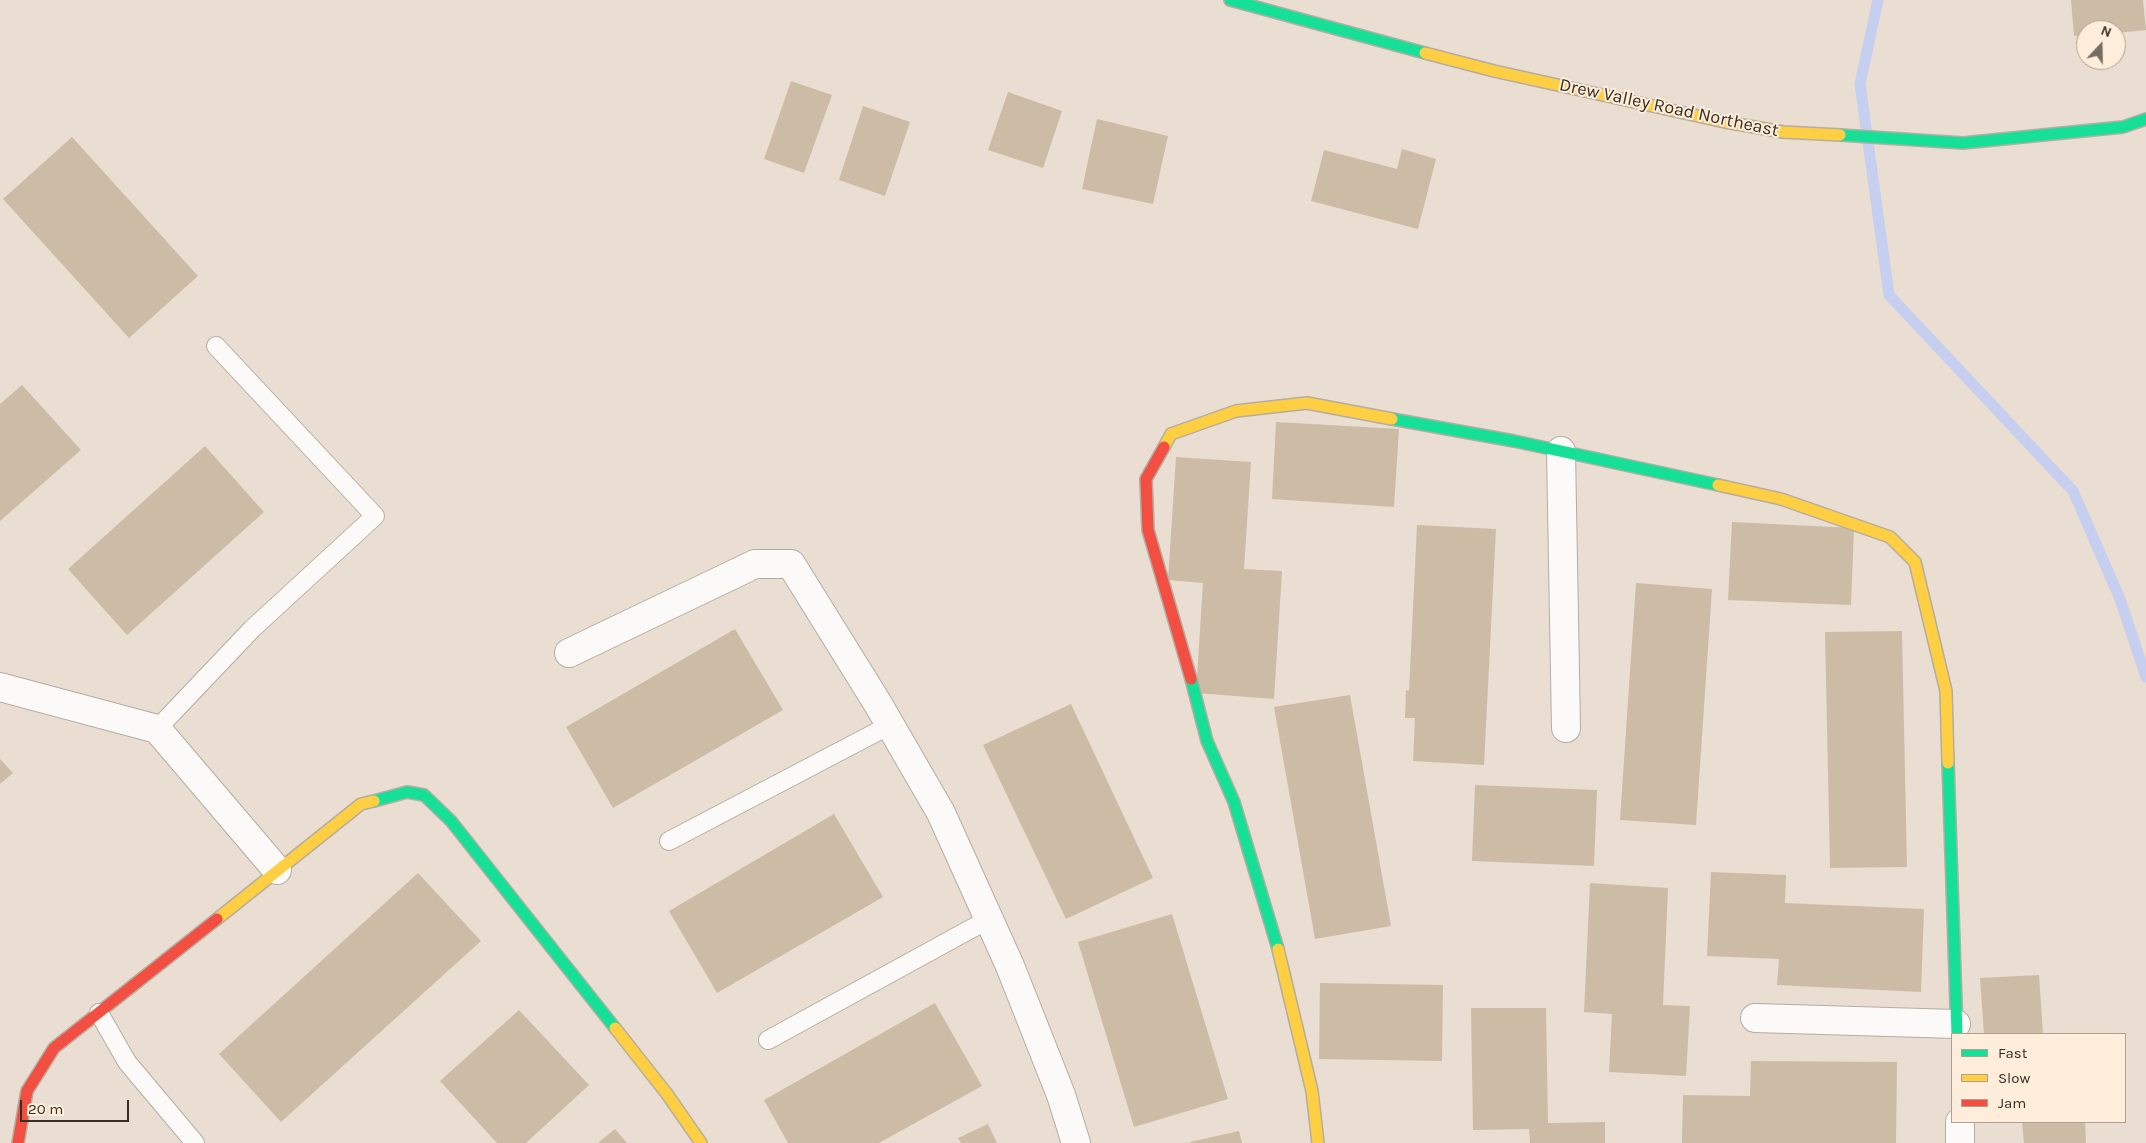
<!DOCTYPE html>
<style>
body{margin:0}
#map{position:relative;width:2146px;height:1143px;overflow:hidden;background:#e9ded1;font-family:Karla,sans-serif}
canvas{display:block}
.legend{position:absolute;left:1951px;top:1033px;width:175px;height:90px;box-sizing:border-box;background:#fdedda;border:1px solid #aea192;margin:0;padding:6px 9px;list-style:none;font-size:15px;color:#372f26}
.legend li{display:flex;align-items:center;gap:10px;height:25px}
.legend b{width:25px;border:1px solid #aea192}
.north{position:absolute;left:2076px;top:20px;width:50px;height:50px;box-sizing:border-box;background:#fdedda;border:1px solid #aea192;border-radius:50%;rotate:21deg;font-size:14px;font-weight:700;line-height:20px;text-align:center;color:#372f26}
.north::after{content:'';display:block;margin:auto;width:18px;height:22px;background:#756c62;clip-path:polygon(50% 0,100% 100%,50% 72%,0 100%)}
.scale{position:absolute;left:20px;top:1100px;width:109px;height:22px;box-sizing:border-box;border:2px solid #372f26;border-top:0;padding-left:6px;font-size:15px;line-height:18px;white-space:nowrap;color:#372f26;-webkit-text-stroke:4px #fdedda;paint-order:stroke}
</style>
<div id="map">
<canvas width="2146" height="1143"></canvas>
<ul class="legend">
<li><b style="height:6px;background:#16e098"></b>Fast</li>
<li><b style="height:6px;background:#ffcf43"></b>Slow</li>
<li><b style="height:6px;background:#f24e42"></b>Jam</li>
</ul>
<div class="north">N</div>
<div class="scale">20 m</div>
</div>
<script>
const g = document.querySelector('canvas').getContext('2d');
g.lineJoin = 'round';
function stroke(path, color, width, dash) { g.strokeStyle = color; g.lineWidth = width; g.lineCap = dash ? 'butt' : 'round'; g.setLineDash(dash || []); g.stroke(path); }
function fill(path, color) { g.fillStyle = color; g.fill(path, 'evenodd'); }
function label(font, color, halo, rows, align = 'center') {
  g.font = font + ' Karla,sans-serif'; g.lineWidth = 4; g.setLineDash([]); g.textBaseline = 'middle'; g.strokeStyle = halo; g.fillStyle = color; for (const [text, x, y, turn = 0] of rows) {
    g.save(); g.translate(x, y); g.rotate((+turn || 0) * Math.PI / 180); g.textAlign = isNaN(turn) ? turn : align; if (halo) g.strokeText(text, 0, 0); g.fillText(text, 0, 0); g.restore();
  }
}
stroke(new Path2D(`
 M1878,0L1860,84L1889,295L2073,491L2120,599L2146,677`), '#c6cfef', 11);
fill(new Path2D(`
 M2071,0H2143L2146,30L2116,33V30H2086V35L2074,36Z
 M791,81L832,95L804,173L764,159Z
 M1008,92L1062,111L1043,168L988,150Z
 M863,106L910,122L885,196L839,180Z
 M1097,119L1168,136L1153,204L1082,189Z
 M72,137L198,276L129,338L3,199Z
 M1402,149L1436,159L1418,229L1311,201L1324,150L1397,169Z
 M22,385L81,450L0,521V404Z
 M1276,422L1399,429L1394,507L1272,499Z
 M205,446L264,512L127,635L68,569Z
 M1176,457L1251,462L1244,569L1282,571L1274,699L1196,693L1203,583L1168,580Z
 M1732,522L1854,528L1851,605L1728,600Z
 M1417,525L1496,529L1484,765L1413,761L1415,718H1405L1406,690L1409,691Z
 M1636,583L1712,589L1696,825L1620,820Z
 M735,629L783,710L613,808L566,727Z
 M1902,631L1907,867L1830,868L1825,632Z
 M1350,695L1391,926L1315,939L1274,707Z
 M1071,704L1153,878L1066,919L983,745Z
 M0,759L13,773L0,784Z
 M1475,785L1597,790L1594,866L1472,861Z
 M834,814L883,897L717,993L669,911Z
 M1711,872L1786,875L1785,903L1924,909L1921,992L1777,985L1779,959L1707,956Z
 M418,873L481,941L281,1122L219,1054Z
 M1590,883L1668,888L1663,1005L1690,1006L1686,1076L1609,1072L1612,1014L1584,1012Z
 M1172,914L1228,1099L1134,1127L1078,942Z
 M2039,975L2043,1034H1984L1980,978Z
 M1320,983L1443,985L1442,1061L1319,1059Z
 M935,1003L982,1086L879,1143H788L764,1100Z
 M1471,1008H1546L1548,1123L1605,1122V1143H1530L1529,1129L1473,1130Z
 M519,1010L589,1085L526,1143H497L440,1081Z
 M1751,1061L1897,1062L1896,1143H1682L1683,1095L1750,1096Z
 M2022,1122H2085L2086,1143H2024Z
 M988,1124L997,1143H961L958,1138Z
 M615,1129L627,1143H598Z
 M1239,1131L1242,1143H1190V1142Z`), '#ccbca6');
const lane = new Path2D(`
 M157,729L252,629L375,516L216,346
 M669,841L890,725
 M99,1013L127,1062L195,1143
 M768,1040L989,919`);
const street = new Path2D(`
 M1561,451L1566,728
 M569,653L755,564H791L878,704L941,813L1010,966L1061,1095L1076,1143
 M0,687L157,729L277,870
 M1755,1018L1956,1024
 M1960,1122V1143`);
const fast = new Path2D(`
 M1230,0L1425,53
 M1840,135L1963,143L2123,127L2146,119
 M1392,419L1514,441L1718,485
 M1191,679L1207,741L1234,802L1278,949
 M1948,763L1957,1034
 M374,801L407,792L424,795L451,821L615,1028`);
const slow = new Path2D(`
 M1425,53L1494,71L1725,122L1783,132L1840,135
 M1164,447L1171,434L1236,411L1307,403L1392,419
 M1718,485L1781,499L1890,537L1915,562L1946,691L1948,763
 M217,919L361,804L374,801
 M1278,949L1312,1091L1318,1143
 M615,1028L667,1094L701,1143`);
const jam = new Path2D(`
 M1164,447L1146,479L1148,530L1191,679
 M18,1143L27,1091L54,1048L217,919`);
stroke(lane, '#b5aca2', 20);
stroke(street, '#b5aca2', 30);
stroke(fast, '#b5aca2', 14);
stroke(slow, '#b5aca2', 14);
stroke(jam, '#b5aca2', 14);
stroke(lane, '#fcfaf8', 18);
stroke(street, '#fcfaf8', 28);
stroke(fast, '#16e098', 11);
stroke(slow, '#ffcf43', 11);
stroke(jam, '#f24e42', 11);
label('18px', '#372f26', '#fdedda', [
 ["Drew Valley Road Northeast",1669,108,12]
]);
</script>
